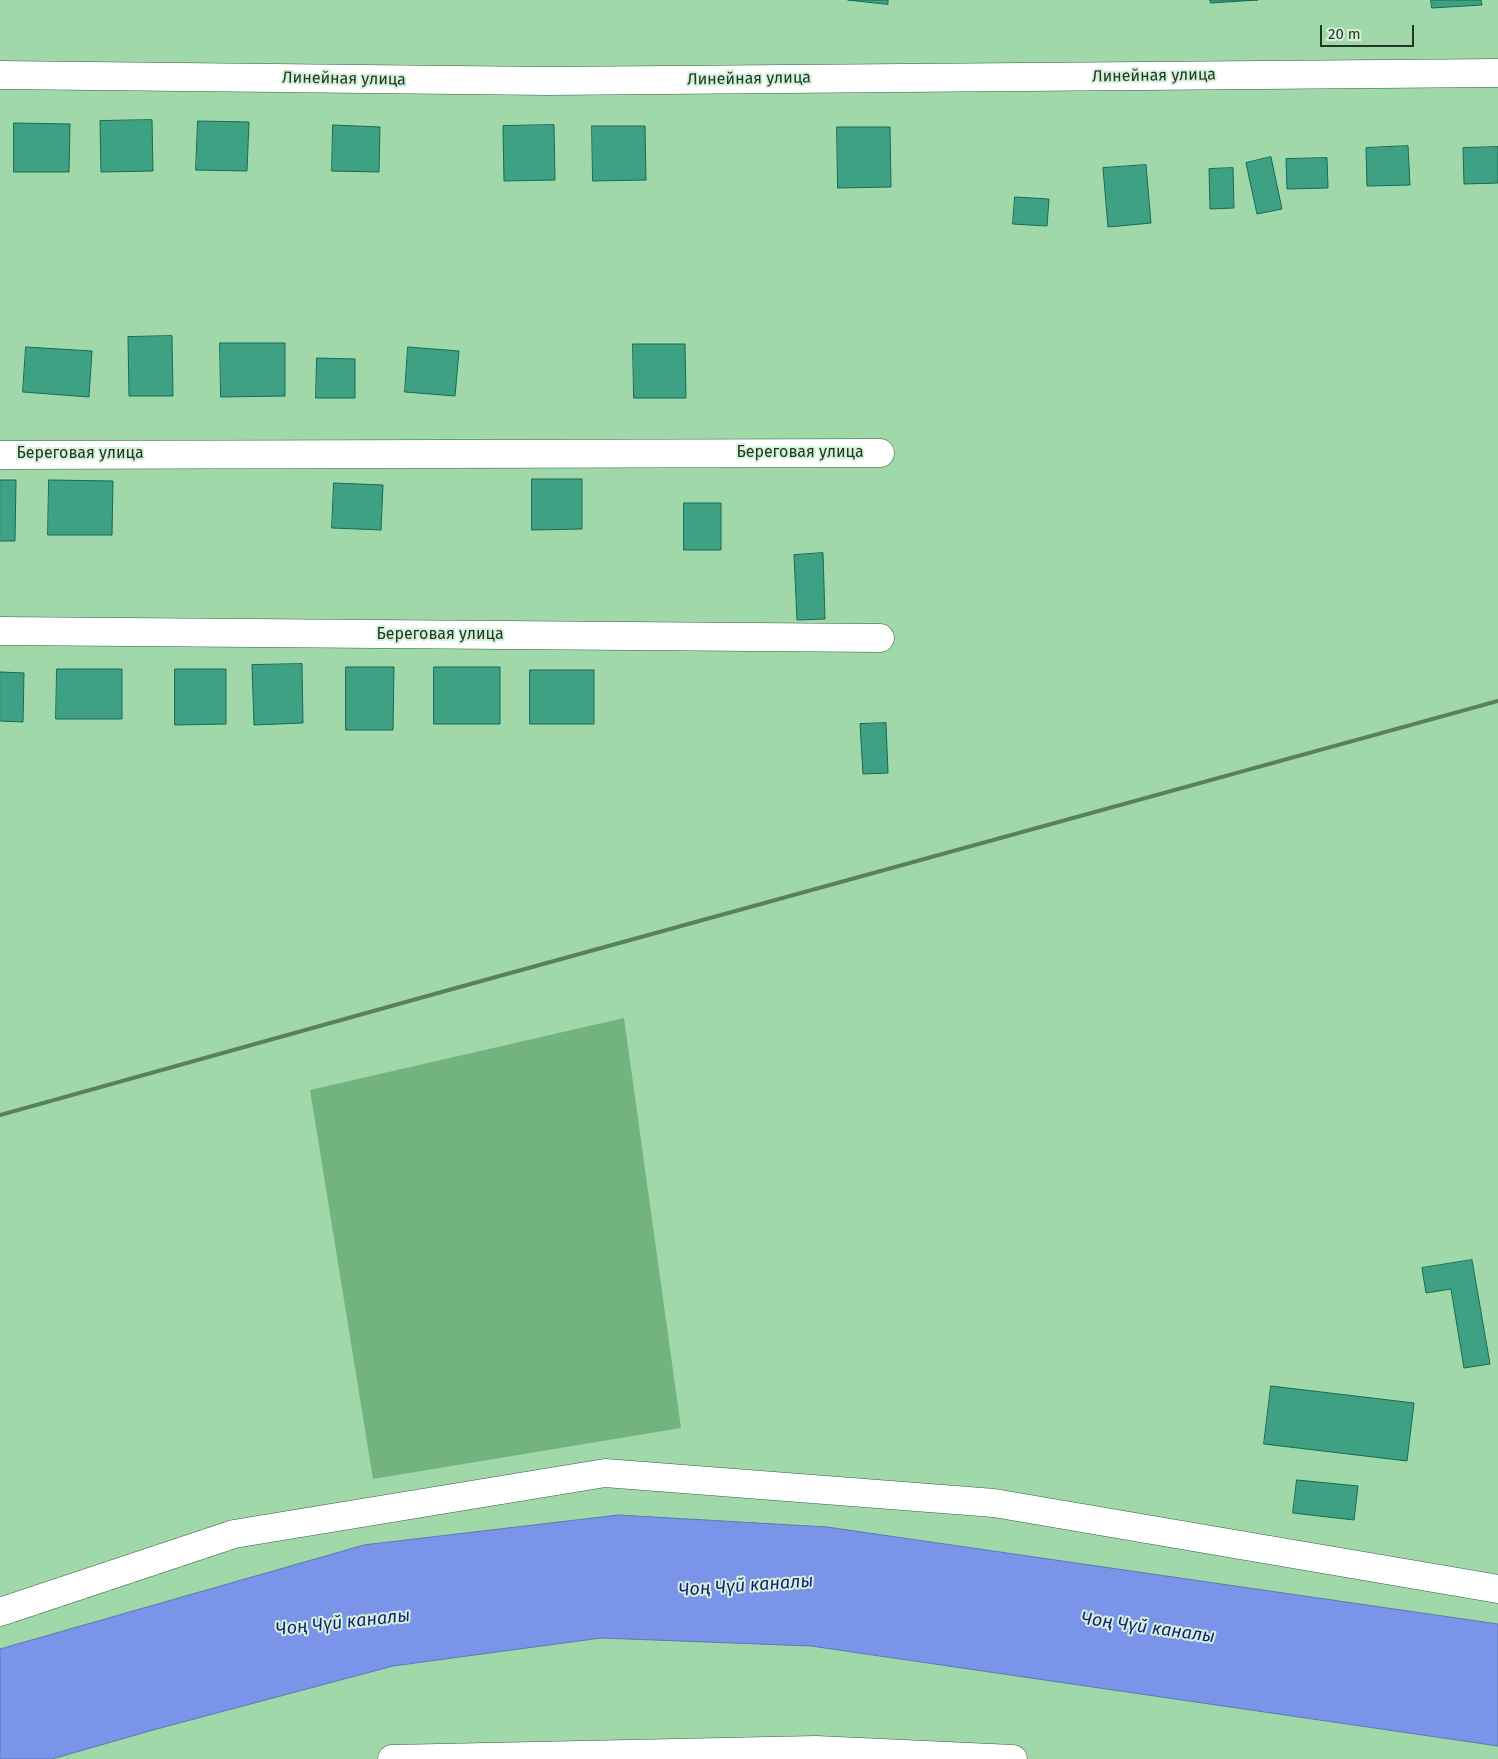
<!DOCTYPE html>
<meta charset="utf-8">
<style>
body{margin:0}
#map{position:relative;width:1498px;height:1759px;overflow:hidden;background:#a0d8aa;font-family:"Fira Sans",sans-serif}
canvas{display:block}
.scale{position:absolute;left:1320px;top:25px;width:94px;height:22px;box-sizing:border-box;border:2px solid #203725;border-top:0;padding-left:6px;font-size:15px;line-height:18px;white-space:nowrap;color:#203725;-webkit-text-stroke:4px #d5f1d9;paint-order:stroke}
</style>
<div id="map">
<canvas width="1498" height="1759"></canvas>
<div class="scale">20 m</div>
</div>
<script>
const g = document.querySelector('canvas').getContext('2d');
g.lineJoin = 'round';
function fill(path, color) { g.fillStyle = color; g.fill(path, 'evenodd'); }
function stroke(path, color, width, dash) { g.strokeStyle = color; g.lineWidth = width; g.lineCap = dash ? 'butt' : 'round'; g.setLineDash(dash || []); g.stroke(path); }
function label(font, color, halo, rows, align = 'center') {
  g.font = font + ' "Fira Sans",sans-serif'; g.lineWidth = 4; g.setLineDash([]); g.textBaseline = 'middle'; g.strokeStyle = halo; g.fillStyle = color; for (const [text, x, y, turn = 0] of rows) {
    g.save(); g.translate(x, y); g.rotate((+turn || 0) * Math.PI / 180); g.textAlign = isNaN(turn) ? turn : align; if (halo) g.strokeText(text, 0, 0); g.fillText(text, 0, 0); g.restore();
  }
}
fill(new Path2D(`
 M624,1018L681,1428L373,1479L310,1090Z`), '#73b380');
const water = new Path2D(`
 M619,1515L827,1527L1498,1624V1746L811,1646L601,1638L393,1666L153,1730L52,1759H0V1649L364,1545Z`);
fill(water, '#7a94e9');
stroke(water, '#5f78ae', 1);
const building = new Path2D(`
 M848,0H888V4Z
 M1210,0H1258L1211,3Z
 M1431,0H1481L1482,5L1432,8Z
 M152,120L153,171L101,172L100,121Z
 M198,121L249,122L247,171L196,170Z
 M14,123L70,124L69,172H14Z
 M333,125L380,127L379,172L332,171Z
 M554,125L555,180L504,181L503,126Z
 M592,126H645L646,180L593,181Z
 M837,127H890L891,187L838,188Z
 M1408,146L1410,185L1367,186L1366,148Z
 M1498,147V183L1464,184L1463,148Z
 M1271,157L1282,209L1257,214L1246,163Z
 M1327,158L1328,188L1287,189L1286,159Z
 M1146,165L1151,223L1108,227L1103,168Z
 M1233,168L1234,208L1210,209L1209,169Z
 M1015,197L1049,199L1047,226L1013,224Z
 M172,336L173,396H129L128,337Z
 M220,343H285V396L221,397Z
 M633,344H685L686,398H634Z
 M26,347L92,351L89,397L23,392Z
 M408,347L459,351L455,396L405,392Z
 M317,358L355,359V398H316Z
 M532,479H582V529L532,530Z
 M0,480H16L15,541H0Z
 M49,480L113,481L112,535H48Z
 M334,483L383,485L381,530L332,528Z
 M684,503H721V550H684Z
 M823,553L825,619L797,620L794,555Z
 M302,664L303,723L254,725L252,665Z
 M346,667H394L393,730H346Z
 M434,667H500V724H434Z
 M57,669H122V719H56Z
 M175,669H226V724L175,725Z
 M530,670H594V724H530Z
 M0,672L24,673L23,722L0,721Z
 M886,723L888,773L863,774L860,724Z
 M1472,1260L1490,1364L1464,1368L1451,1289L1426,1293L1422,1268Z
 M1271,1386L1414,1403L1407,1461L1264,1444Z
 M1297,1480L1358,1486L1354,1520L1293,1513Z`);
fill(building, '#3ea183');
stroke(building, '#166b54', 1);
const minor = new Path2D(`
 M0,75L547,81L1498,73
 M0,455L880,453
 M0,631L880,638
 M0,1612L234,1534L605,1473L994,1503L1498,1589
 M392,1759L816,1750L1013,1759`);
stroke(minor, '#2d623a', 29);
stroke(minor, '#fff', 28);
stroke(new Path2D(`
 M0,1115L456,988L1498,701`), '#5a8061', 4);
label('16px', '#203725', '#d5f1d9', [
 ["Линейная улица",1154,76,-1],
 ["Линейная улица",344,79,1],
 ["Линейная улица",749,79,-1],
 ["Береговая улица",800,453],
 ["Береговая улица",80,454],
 ["Береговая улица",440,635]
]);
label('italic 18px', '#151b7c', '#d5f1d9', [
 ["Чоң Чүй каналы",746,1586,-4],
 ["Чоң Чүй каналы",343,1623,-6],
 ["Чоң Чүй каналы",1148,1628,8]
]);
</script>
